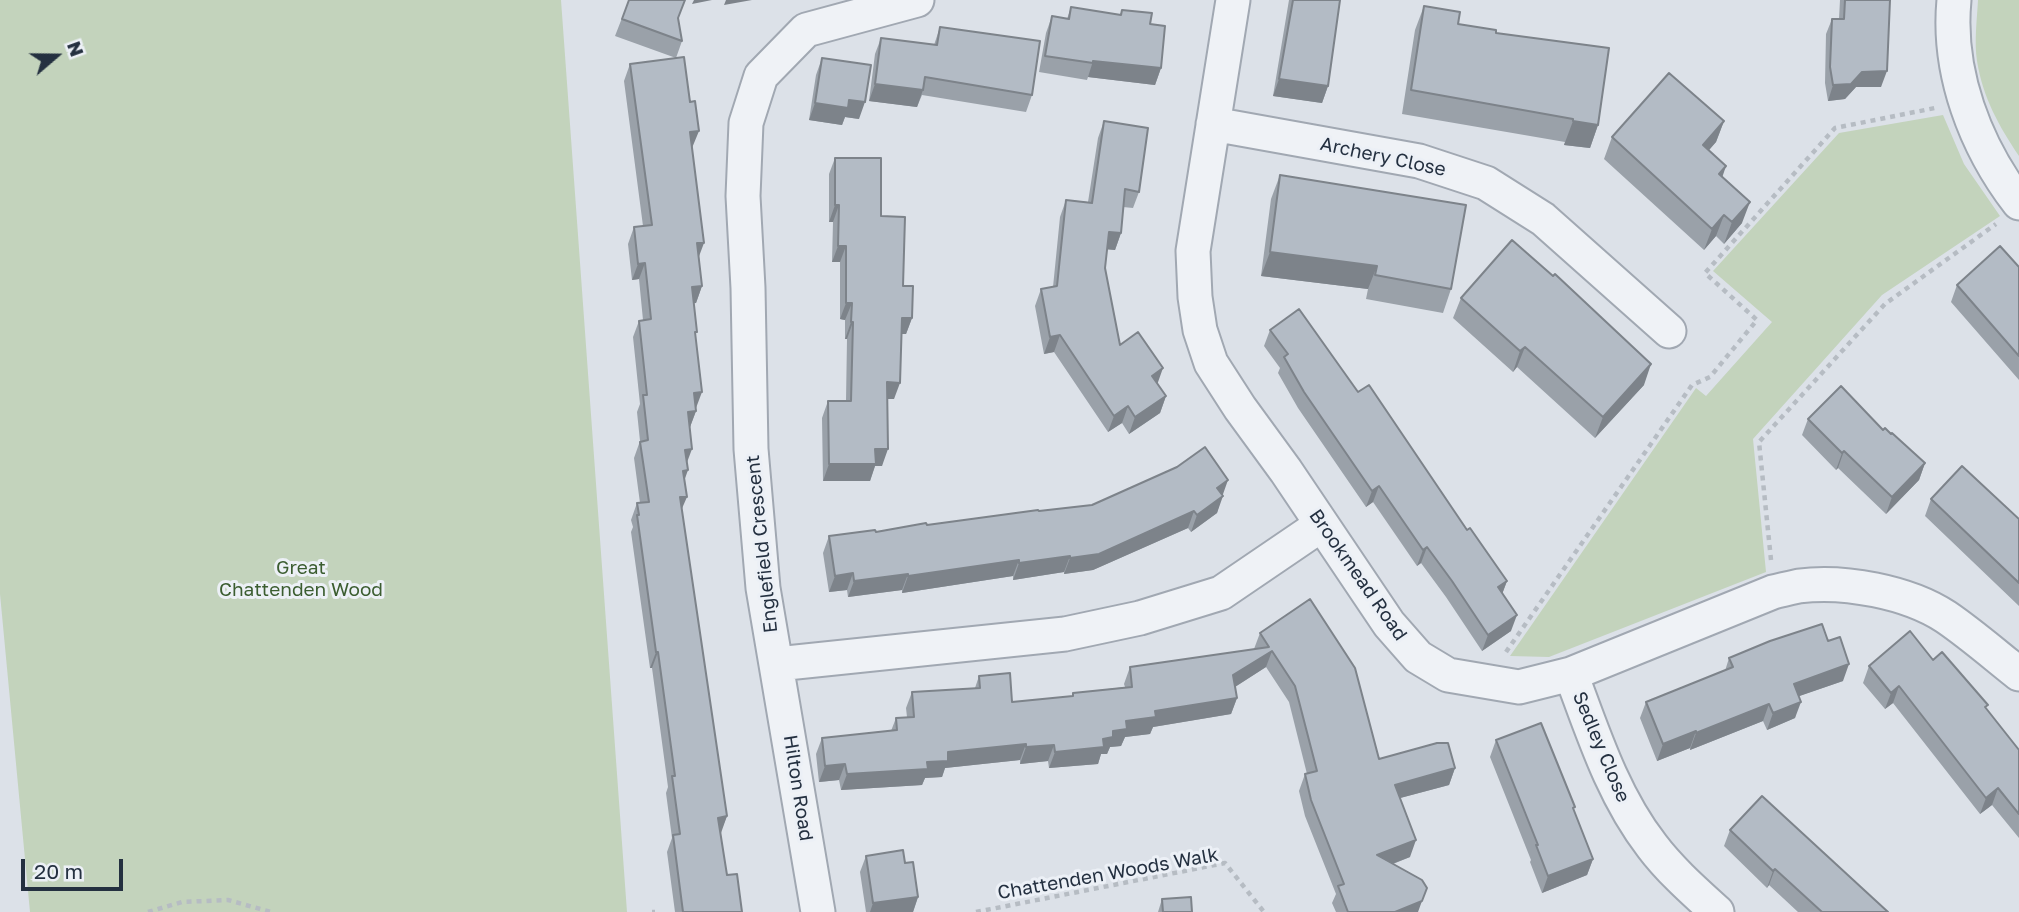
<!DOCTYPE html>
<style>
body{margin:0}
#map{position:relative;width:2019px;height:912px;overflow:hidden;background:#dce1e8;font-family:"Golos Text",sans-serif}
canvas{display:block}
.north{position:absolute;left:21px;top:21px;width:70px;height:70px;-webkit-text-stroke:5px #ecf0f6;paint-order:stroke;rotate:70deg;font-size:19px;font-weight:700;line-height:28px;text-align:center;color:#243040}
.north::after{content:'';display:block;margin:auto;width:24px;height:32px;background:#243040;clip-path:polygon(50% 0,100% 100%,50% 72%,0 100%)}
.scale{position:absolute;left:21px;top:859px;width:102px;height:32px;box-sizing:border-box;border:4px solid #243040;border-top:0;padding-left:9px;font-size:21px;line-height:24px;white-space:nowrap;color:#243040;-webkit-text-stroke:5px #ecf0f6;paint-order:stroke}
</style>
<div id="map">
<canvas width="2019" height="912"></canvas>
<div class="north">N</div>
<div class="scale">20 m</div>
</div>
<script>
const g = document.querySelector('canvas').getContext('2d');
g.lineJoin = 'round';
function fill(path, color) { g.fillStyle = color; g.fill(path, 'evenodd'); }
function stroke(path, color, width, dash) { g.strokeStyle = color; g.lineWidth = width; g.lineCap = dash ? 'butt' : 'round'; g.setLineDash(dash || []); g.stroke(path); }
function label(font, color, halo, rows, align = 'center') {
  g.font = font + ' "Golos Text",sans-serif'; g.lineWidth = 6; g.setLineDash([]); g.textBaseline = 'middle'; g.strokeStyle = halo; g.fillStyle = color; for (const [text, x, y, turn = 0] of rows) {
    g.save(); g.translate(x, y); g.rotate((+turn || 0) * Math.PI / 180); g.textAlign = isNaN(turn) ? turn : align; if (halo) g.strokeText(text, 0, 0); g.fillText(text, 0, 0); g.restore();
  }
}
fill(new Path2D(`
 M0,0H561L627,912H30L0,594Z
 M1978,0H2019V156C1999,126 1983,98 1977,61C1974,42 1977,19 1978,0Z
 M1943,115L1964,164L2000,216L1882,295L1753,439L1766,572L1549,657L1510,656L1696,388L1706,396L1772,322L1713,271L1839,133Z`), '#c3d3bc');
const minor = new Path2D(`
 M1233,0L1193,251L1195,297L1200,330L1211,363L1240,408L1286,471L1389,624L1418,657L1448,675L1519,687L1571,674L1773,592C1781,590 1790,588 1799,586C1844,580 1908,592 1946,617C1971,634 1995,655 2019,674
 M1954,0C1947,72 1975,146 2019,203
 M1213,124L1419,161L1486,183L1543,219L1669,331
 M777,664L1065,634L1140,618L1221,593L1321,525
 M1571,674C1593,733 1613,796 1652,846C1670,870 1695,892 1717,912
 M818,912L763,588L751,449L748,288L743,196L746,123L761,76L806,30L917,0`);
stroke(minor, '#a1a8b2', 37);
stroke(new Path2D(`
 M1771,560L1759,442L1885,304L1996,224
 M1506,652L1692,385L1710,377L1757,320L1705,273L1835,128L1935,108
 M148,912L182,902L228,900L271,912
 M652,912H655
 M976,912L1225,863L1264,912`), '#b6bcc3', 4.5, [5, 5]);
stroke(minor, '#eff2f6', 33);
fill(new Path2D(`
 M629,0L678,18L682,41L676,58L615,36Z
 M1289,0H1340L1328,86L1322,103L1273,96Z
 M1840,0H1890L1881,87H1856L1845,99L1828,101L1825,83L1826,34L1832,19H1839Z
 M1424,6L1458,24L1496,33L1598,125L1590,148L1564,145L1565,142L1402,114L1415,30Z
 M1071,7L1120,15L1122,10L1150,24L1161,68L1155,85L1088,77L1087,80L1039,72L1046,33L1052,16L1067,19Z
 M940,27L1032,95L1026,112L922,95L917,107L869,101L875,54L881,38L934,45Z
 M822,58L859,119L845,117L842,125L809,120L816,75Z
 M630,64L692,148L699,258L702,286L696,303H694L696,411L690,427L682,509L727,816L720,833L727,875L742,912H675L667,852L672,838L666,793L668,787L652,668H650L631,532L633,527L631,520L637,503H640L634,458L640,441L637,412L640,404L633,337L639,321L643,320L639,279L632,280L628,244L634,227L643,226L624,81Z
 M1104,121L1139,192L1133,208L1123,207L1121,233L1115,250L1107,249L1105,268L1120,345L1157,385L1166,396L1160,413L1129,434L1122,423L1108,432L1054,352L1044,354L1035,306L1041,289L1053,287L1060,217L1066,200L1088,202L1098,138Z
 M1724,121L1716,142L1709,150L1722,177L1742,223L1724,244L1716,236L1704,250L1604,159L1612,137Z
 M835,158L881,216L912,318L906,334H901L894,399H887L882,466H875L870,481H823L822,418L828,401H846L847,339H845V320L840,319V262H832L833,222H829V174Z
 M1280,175L1451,289L1443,313L1366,299L1368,289L1261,276L1271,199Z
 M2019,267V380L1951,302L1957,285Z
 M1461,298L1644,385L1595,438L1517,367L1513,372L1453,318Z
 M1270,330L1358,392L1507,581L1502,594L1511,631L1482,651L1446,597L1421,563L1417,566L1373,502L1366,507L1298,408L1278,373L1280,368L1264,346Z
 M1808,419L1883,430L1925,463L1919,480L1886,514L1838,468L1836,470L1802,435Z
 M1222,495L1217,513L1191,532L1188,528L1093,570L1064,574V572L1013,580V576L902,593V590L848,597L847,590L829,592L823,553L829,536L876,532L1039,511Z
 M1931,499L2019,519V606L1925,516Z
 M1260,633L1379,759L1455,768L1449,785L1400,798L1410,857L1393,864L1418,912H1336L1332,903L1336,894L1305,816L1299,791L1305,774H1307L1289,702L1266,667L1235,687L1237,698L1231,714L1153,727L1150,734L1125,737L1121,746L1110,747L1107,754H1101L1098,764L1049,768L1048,761L1020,764V760L945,768L942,777L925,778L922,785L841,790L839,780L819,782L816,754L822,738L891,731L896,718L907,717L906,708L912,692L975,688L979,676L1012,702L1072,696L1073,693L1125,687L1124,684L1130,667L1254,649Z
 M1828,641L1843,681L1799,696L1795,718L1767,730L1763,721L1690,750V748L1657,761L1640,718L1646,702L1725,671L1729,658Z
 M1933,660L1986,709L2019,750V838L1992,805L1980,814L1893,703L1885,709L1863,683L1869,666Z
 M1496,740L1574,811L1593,859L1587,875L1542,893L1530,862L1531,860L1490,757Z
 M1730,830L1888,912H1798L1769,885L1767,888L1724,846Z
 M866,856L905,863L918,897L913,912H866L860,872Z
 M1162,899L1192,912H1158Z`), '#9aa1a9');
fill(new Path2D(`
 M694,0H712L692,4Z
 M726,0H752L724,5Z
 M1093,61L1161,68L1155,85L1088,77Z
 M1887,71L1881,87H1856L1845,99L1828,101L1833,85L1862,72Z
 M1279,79L1328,86L1322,103L1273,96Z
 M875,84L923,90L917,107L869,101Z
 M849,100L865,102L859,119L845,117L842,125L809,120L815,103Z
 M1573,121L1598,125L1590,148L1564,145Z
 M1724,121L1716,142L1695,166L1703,145Z
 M699,131L692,148L683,149L690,132Z
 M1726,166L1719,187V174Z
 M1750,202L1742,223L1724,244L1732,222Z
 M835,205H839L833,222H829Z
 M1724,215L1716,236L1704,250L1712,229Z
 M1109,232L1121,233L1115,250L1103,249Z
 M697,243H704L698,259Z
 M838,246H846L840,262H832Z
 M1270,252L1377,266L1368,289L1261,276Z
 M645,263L639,279L632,280L638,264Z
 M702,286L696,303L686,304L692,287Z
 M846,303H852L845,320L840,319Z
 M902,318H912L906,334H896Z
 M851,322H853L847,339H845Z
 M1060,335L1054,352L1044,354L1050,337Z
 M1525,347L1517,367L1513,372L1520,351Z
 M1651,364L1644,385L1595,438L1603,417Z
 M1163,368L1157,385L1152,376Z
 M887,382L900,383L894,399H881Z
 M702,392L696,408L694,393Z
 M1166,396L1160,413L1129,434L1135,417Z
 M1128,406L1122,423L1108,432L1114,416Z
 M696,411L690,427L682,428L688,412Z
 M692,449L686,465L685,450Z
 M875,449H888L882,466H875L870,481H823L829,464Z
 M1844,451L1838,468L1836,470L1842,453Z
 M1925,463L1919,480L1886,514L1892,497Z
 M688,470L682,487L683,471Z
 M1228,480L1222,497L1217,488Z
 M1379,486L1373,502L1366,507L1372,491Z
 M1223,496L1217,513L1191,532L1197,515Z
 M680,497H687L680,513Z
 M1194,511L1188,528L1093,570L1064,574L1070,558Z
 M1427,547L1421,563L1417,566L1423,550Z
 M1070,556L1064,572L1013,580L1019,563Z
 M1019,560L1013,576L902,593L908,576Z
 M853,573L847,590L829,592L835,576Z
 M908,574L902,590L848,597L854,581Z
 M1507,581L1501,597L1498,587Z
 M1517,615L1511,631L1482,651L1488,635Z
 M1272,651L1266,667L1227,692L1233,675Z
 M656,652H658L652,668H650Z
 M1849,664L1843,681L1788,700L1794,684Z
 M1899,686L1893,703L1885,709L1891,693Z
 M1237,698L1231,714L1153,727L1150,734L1125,737L1121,746L1110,747L1107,754H1101L1098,764L1049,768L1055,752L1113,731L1126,721L1155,711Z
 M1801,702L1795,718L1767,730L1773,713Z
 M1769,704L1763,721L1690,750L1696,733Z
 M1696,731L1690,748L1657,761L1663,744Z
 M1026,744L1020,760L945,768L942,777L925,778L922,785L841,790L847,774L927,762L948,752Z
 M1054,745L1048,761L1020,764L1026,747Z
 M845,764L839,780L819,782L825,766Z
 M1455,768L1449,785L1389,801L1395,785Z
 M1998,788L1992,805L1980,814L1986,798Z
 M727,816L721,833L712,834L718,818Z
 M1416,840L1410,857L1371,872L1377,855Z
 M1593,859L1587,875L1542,893L1548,876Z
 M1775,869L1769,885L1767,888L1773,871Z
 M918,897L913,912H870L873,903Z
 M1422,901L1418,912H1395Z`), '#7d838a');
const building = new Path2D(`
 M629,0H685L678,18L682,41L622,19Z
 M1293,0H1340L1328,86L1279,79Z
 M1845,0H1890L1887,71L1862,72L1851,84L1833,85L1830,67L1832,19H1844Z
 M1424,6L1460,12L1458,24L1496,30V33L1609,48L1598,125L1573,121V119L1411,90Z
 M1071,7L1121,15L1122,10L1152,13L1150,24L1165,26L1161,68L1093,61V63L1045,56L1052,16L1069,19Z
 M940,27L1040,41L1032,95L925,77L923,90L875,84L881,38L937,45Z
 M684,57L690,102L695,101L699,131L690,132L704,243H697L702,286L692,287L697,332H695L702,392L694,393L696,411L688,412L692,449L685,450L688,470L683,471L687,497H680L727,816L718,818L727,875L737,874L742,912H683L673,835L680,834L672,776H675L658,652H656L637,515H639L637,503L649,502L640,442L648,440L643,395H647L639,321L651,319L645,263L638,264L634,227L652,225L630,64Z
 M822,58L871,65L865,102L849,100L848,108L815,103Z
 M1669,73L1724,121L1703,145L1726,166L1719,174L1750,202L1732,222L1724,215L1712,229L1612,137Z
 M1104,121L1148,128L1139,192L1125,189L1121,233L1109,232L1105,268L1120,345L1138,332L1163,368L1152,376L1166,396L1135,417L1128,406L1114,416L1060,335L1050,337L1041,289L1057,286L1066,200L1092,203Z
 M835,158H881V216L905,217L903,286H913L912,318H902L900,383L887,382L888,449H875L876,464H829L828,401H851L853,322H851L852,303H846V246H838L839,205H835Z
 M1280,175L1466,205L1451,289L1375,275L1377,266L1270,252Z
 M1512,240L1553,276L1555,274L1651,364L1603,417L1525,347L1520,351L1461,298Z
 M2000,246L2019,267V356L1957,285Z
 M1299,309L1358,392L1369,385L1467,530L1470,528L1507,581L1498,587L1517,615L1488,635L1452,581L1427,547L1423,550L1379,486L1372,491L1304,392L1284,357L1288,354L1270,330Z
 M1841,386L1883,430L1885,428L1891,434L1892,433L1925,463L1892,497L1844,451L1842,453L1808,419Z
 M1205,447L1228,480L1217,488L1223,496L1197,515L1194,511L1099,554L1070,558V556L1019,563V560L908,576V574L854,581L853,573L835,576L829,536L875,530L876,532L926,523L927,525L1038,510L1039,511L1092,505L1177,467Z
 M1962,466L2019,519V583L1931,499Z
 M1310,599L1355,668L1379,759L1437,743H1448L1455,768L1395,785L1416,840L1377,855L1422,880L1427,888L1422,901L1395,912H1348L1338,886L1344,884L1311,800L1305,774L1317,771L1295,686L1272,651L1233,675L1237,698L1155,711L1156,717L1126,721L1127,729L1113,731V737L1103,739L1104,747L1055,752L1054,745L1026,747V744L948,752V761L927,762L928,769L847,774L845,764L825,766L822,738L897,730L896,718L914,717L912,692L980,688L979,676L1010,673L1012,702L1073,696V693L1132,687L1130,667L1269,647L1260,633Z
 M1822,624L1828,641L1840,637L1849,664L1794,684L1801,702L1773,713L1769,704L1696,733V731L1663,744L1646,702L1733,667L1729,658L1770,641Z
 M1910,631L1933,660L1942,652L1988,705L1985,707L2019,750V814L1998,788L1986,798L1899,686L1891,693L1869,666Z
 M1541,723L1575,807L1573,808L1593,859L1548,876L1536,845H1538L1496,740Z
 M1762,796L1888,912H1822L1775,869L1773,871L1730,830Z
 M903,850L905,863L913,862L918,897L873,903L866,856Z
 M1191,897L1192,912H1163L1162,899Z`);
fill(building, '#b3bbc5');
stroke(building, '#7d838a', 2);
label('19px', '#243040', '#ecf0f6', [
 ["Archery Close",1383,157,12],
 ["Englefield Crescent",762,544,-96],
 ["Brookmead Road",1358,575,55],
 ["Sedley Close",1601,747,67],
 ["Hilton Road",798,788,81],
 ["Chattenden Woods Walk",1108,874,-10]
]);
label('19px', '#3b5d30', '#ecf0f6', [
 ["Great",301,568],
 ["Chattenden Wood",301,590]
]);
</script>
